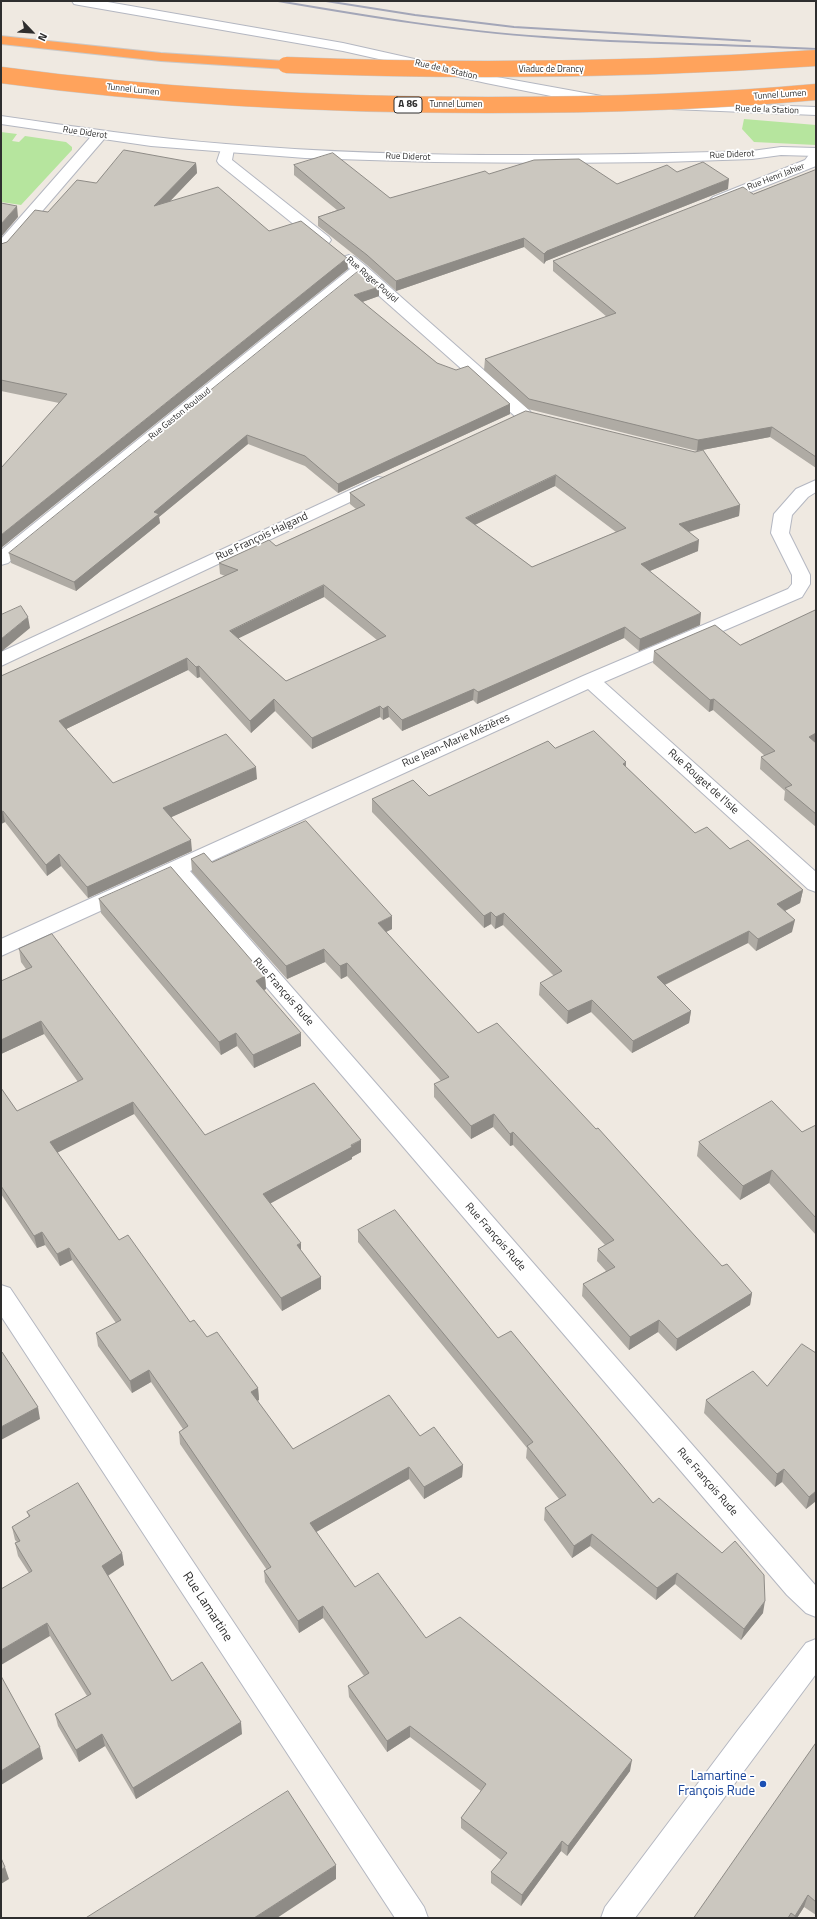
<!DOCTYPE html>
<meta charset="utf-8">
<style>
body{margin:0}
#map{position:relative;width:817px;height:1919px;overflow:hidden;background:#efe9e1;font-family:"Titillium Web",sans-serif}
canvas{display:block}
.frame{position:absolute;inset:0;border:2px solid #2e2e2e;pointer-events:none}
.north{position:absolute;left:12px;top:12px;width:40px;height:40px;-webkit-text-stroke:3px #fff;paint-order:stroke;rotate:115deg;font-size:11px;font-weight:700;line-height:16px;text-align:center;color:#2e2e2e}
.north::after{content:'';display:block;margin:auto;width:14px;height:18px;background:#2e2e2e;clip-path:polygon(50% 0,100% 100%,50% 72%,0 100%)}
</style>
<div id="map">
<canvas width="817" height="1919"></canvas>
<div class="frame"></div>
<div class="north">N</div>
</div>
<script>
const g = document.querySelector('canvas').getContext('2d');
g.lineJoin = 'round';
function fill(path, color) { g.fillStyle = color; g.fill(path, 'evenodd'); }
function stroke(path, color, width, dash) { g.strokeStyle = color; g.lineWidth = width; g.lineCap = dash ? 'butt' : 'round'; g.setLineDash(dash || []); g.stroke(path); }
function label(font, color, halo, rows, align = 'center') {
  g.font = font + ' "Titillium Web",sans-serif'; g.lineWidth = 3.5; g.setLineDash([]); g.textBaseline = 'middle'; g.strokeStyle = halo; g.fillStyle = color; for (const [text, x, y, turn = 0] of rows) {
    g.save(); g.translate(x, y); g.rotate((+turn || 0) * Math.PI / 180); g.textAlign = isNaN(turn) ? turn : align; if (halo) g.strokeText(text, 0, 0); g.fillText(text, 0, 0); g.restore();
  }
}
fill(new Path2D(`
 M744,119L816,125V145L754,142L742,129Z
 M1,132L17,134L12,141L19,142L25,136L66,142L72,147V150L21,205L1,202Z`), '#b6e59e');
const service = new Path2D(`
 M378,477L384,478L387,482L384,486L1,666V652Z`);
const minor = new Path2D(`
 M100,131L105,132L107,135L105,138L7,252L1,254V239L95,132Z
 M227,145L232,146L234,149L232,160L329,237L331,240L329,243L323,245L317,243L219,164L217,161L222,146Z
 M816,151V166L723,203L718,205L713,203L710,200L713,197L805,160L811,152Z
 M349,255L355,257L366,266L529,410L532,414L529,418L523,419L517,418L359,278L8,563L1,565V550L350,269L341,260L343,257Z
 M816,480V492L808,497L792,515L789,533L810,575V584L802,597L604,682L816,872V892L808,889L588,689L190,871L816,1586V1617L806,1613L787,1595L173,878L1,956V939L583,676L788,589L792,584V575L771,533L774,514L796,489Z
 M1,1285L10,1288L424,1907L428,1918H395L1,1316Z`);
const tertiary = new Path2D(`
 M72,1H102L343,43L486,75L607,97L612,98L614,101L612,104L607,105L561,98L486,83L343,51L79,5L74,4Z
 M677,102L816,107V115L672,109L670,106L672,103Z
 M1,116C76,127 151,138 226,144C401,159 577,156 752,151L781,147L816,148V156L781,155L752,159L664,162L553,163L434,162L305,158L151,146L1,124Z
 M816,1639V1674L635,1918H601L605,1907L738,1730L806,1643Z`);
const motorway = new Path2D(`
 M1,36L161,53L286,61L291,62L293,65L291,68L286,69L161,61L1,44Z`);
stroke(service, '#b4b7c1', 2);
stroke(minor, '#b4b7c1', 2);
stroke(tertiary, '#b4b7c1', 2);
stroke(motorway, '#c9c9c9', 2);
fill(service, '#fff');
fill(minor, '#fff');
fill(tertiary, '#fff');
fill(motorway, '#ffa35c');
stroke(new Path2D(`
 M278,1C366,16 455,31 544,37C635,44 726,44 816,49
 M326,1L415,15L514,27L750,41`), '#a3a6b8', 2);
const motorwayBridge = new Path2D(`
 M286,65C463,72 639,70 816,58
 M1,75C163,97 325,105 488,105C598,105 707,102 816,92`);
stroke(motorwayBridge, '#c9c9c9', 17, []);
stroke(motorwayBridge, '#ffa35c', 16);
fill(new Path2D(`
 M196,163L197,173L170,201L269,231L348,269L59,403L1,391V244L7,242L48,212L96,183Z
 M294,165L390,198L489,174L617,184L677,172L728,189L546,261L544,264L524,247L396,291L367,265L318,226V217L337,210L294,175Z
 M816,170V468L770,437L697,451L528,409L484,370L485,359L607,317L553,271V261L753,194Z
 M379,287V296L362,302L437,363L510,404V414L338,493L305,466L248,444L159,517L160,523L76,591L11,563L9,553Z
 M526,411L740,505L739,516L689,532L698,551L650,571L700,625L639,651L624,638L477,704L473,700L402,731L389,717L383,720L380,717L312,749L275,711L251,733L200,677L197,678L188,670L66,729L113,783L257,779L171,817L192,851L88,898L61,866L47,876L5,822L1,824V676L225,576L220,574L219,563L276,546L356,509L350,504V493ZM555,486L616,532L532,567L475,525ZM324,597L377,640L286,681L238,638Z
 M816,610V827L784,800L785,791L760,769L761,757L765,756L713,710L709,712L653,663L654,651L740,645Z
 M555,748L626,762V767L695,833L730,849L803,890L800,903L785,911L792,932L756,951L748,943L665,985L691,1011L689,1023L632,1053L591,1012L567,1024L539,995L540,983L554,976L503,925L495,929L491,924L484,928L372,812V799L429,796Z
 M191,859L212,862L392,929L386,932L478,1033L722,1266L752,1293L750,1305L676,1351L658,1332L629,1350L582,1296L583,1284L606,1271L597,1261L598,1249L605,1245L513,1145L510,1146L493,1127L471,1139L434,1097V1084L441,1081L347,976L341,979L325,962L287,979L192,872Z
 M99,899L265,976L266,989L264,990L301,1046L254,1068L237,1046L221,1055L101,913Z
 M19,949L205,1135L361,1152L352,1157V1159L270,1203L301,1251L321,1277V1289L282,1311L134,1114L57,1152L119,1240L190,1322L207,1337L258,1388L259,1400L257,1401L293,1449L420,1436L463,1465L462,1477L424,1499L409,1479L316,1532L355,1587L426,1638L630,1771L567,1856L561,1851L521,1906L491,1883V1872L501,1860L461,1828V1818L481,1791L410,1737L387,1752L349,1697L348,1686L364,1676L323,1618L299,1633L265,1582L264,1571L267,1570L180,1444L179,1432L183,1429L151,1382L132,1393L98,1346L96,1333L116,1323L72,1260L60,1266L45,1245L37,1248L1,1194V1088L17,1111L78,1082L44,1034L1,1054V981L26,969L21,962Z
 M816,1125V1235L769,1183L740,1200L697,1156L699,1142L802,1132Z
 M358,1230L498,1338L653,1503L763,1613L741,1640L675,1584L656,1600L590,1546L572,1558L544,1520L545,1508L559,1499L526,1458L527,1448L358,1242Z
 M767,1386L816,1501L806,1509L782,1482L775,1487L704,1413L706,1400Z
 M27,1512L122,1553L124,1565L108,1576L172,1681L242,1734L136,1799L105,1746L79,1762L58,1726L55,1714L87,1696L50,1636L29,1573L18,1556L15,1543L17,1542L15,1540L12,1527L29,1517Z
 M816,1743V1915L804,1907L797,1918H694Z`), '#afaba4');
fill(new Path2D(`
 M196,163L197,173L155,217L154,206Z
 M729,179L728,189L546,261L544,264V254L547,251Z
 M17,206L18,217L1,237V224Z
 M524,238V247L396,291V281Z
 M347,258L348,269L1,548V535Z
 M379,287V296L354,305V295Z
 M510,404V414L338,493V484Z
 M772,427L770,437L697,451L698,440Z
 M247,435L248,444L159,517L160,523L76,591L74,582L154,512Z
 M556,475L555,486L466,529V518Z
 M740,505L739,516L678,535L679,524Z
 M699,540L698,551L640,575L641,564Z
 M324,585V597L231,642L230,631Z
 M701,613L700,625L639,651L640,639Z
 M28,617L30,628L1,652V639Z
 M625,627L624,638L477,704L478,692Z
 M187,658L188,670L60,732L59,721Z
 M199,666L200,677L197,678L196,667Z
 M474,689L473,700L402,731V720Z
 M274,699L275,711L251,733L250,721Z
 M714,699L713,710L709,712L710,700Z
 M380,706V717L312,749V738Z
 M388,706L389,717L383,720V709Z
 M816,733V744L809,737Z
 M626,762L625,775L623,764Z
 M256,767L257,779L165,820L163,808Z
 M3,811L5,822L1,824V812Z
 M191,840L192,851L88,898L87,887Z
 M59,854L61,866L47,876L46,865Z
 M803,890L800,903L775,916L777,904Z
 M491,912V924L484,928V916Z
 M504,913L503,925L495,929L496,917Z
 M392,916V929L378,936V923Z
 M795,920L792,932L756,951L758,939Z
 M749,931L748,943L656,989L657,977Z
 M324,949L325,962L287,979L286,966Z
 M347,963V976L341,979L340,966Z
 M265,976L266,989L257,994L256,981Z
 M592,1000L591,1012L567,1024L568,1011Z
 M691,1011L689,1023L632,1053L633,1041Z
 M41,1021L44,1034L1,1054V1040Z
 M236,1033L237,1046L221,1055L219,1042Z
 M301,1033V1046L254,1068L253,1055Z
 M133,1102L134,1114L53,1155L50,1142Z
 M494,1114L493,1127L471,1139V1126Z
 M513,1132V1145L510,1146V1134Z
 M361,1140V1152L352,1157V1159L264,1207L263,1194Z
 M772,1170L769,1183L740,1200L743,1186Z
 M42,1232L45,1245L37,1248L34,1236Z
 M301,1243V1255L297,1245Z
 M69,1248L72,1260L60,1266L57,1254Z
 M321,1277V1289L282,1311L281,1298Z
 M752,1293L750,1305L676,1351L677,1339Z
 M659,1320L658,1332L629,1350L630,1337Z
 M149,1370L151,1382L132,1393L130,1381Z
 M258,1388L259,1400L252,1404L251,1392Z
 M38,1407L40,1419L1,1440V1427Z
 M463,1465L462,1477L424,1499V1487Z
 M409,1467V1479L311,1535L310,1523Z
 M784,1469L782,1482L775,1487L777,1474Z
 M816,1491V1501L806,1509L809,1497Z
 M592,1534L590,1546L572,1558L574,1546Z
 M122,1553L124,1565L104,1578L102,1566Z
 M677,1573L675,1584L656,1600L657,1588Z
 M765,1601L763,1613L741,1640L744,1629Z
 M323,1606V1618L299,1633L298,1621Z
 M47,1623L50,1636L1,1665V1650Z
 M241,1722L242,1734L136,1799L133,1788Z
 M410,1726V1737L387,1752V1741Z
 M102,1734L105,1746L79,1762L76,1750Z
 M40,1747L43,1759L1,1785V1771Z
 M632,1760L630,1771L567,1856L568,1846Z
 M562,1841L561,1851L521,1906L522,1895Z
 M336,1865V1879L277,1918H254Z
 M5,1867L9,1879L1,1884V1870Z
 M808,1895L804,1907L797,1918H794L795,1916Z`), '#8e8b86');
const building = new Path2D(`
 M124,150L196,163L154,206L218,187L269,231L301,221L347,258L1,535V468L67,394L1,380V244L7,242L35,210L48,212L77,180L96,183Z
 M333,153L390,198L485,171L489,174L534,160L579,159L617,184L667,165L677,172L703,162L729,179L547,251L544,254L524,238L396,281L367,255L318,217L345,208L294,165Z
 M815,170H816V457L772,427L698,440L529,399L485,359L616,313L553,261L743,187L753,194Z
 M1,203L17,206L1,224Z
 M360,270L379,287L354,295L437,363L456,370L468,366L510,404L338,484L305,456L247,435L154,512L159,514L74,582L9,553Z
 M526,411L695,452L703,450L740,505L679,524L699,540L641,564L701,613L640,639L625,627L478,692L474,689L402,720L388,706L383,709L380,706L312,738L274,699L250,721L199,666L196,667L187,658L59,721L113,783L226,734L256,767L163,808L191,840L87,887L59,854L46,865L3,811L1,812V676L238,570L219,563L269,540L276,546L365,505L350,493ZM556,475L626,528L532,567L466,518ZM324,585L386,636L286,681L230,631Z
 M21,606L28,617L1,639V615Z
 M816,610V733L809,737L816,743V814L785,788L792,785L761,757L775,751L714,699L710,700L654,651L715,625L740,645Z
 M594,731L626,762L623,764L695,833L707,827L730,849L748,840L803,890L777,904L795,920L758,939L749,931L657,977L691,1011L633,1041L592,1000L568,1011L540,983L562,971L504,913L496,917L491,912L484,916L372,799L413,780L429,796L548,741L555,748Z
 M306,821L392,916L378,923L478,1033L497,1023L596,1129L598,1128L722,1266L727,1264L752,1293L677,1339L659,1320L630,1337L583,1284L615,1267L598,1249L614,1240L513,1132L510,1134L494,1114L471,1126L434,1084L449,1077L347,963L340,966L324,949L286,966L191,859L204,853L212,862Z
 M171,867L265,976L256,981L301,1033L253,1055L236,1033L219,1042L99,899Z
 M52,934L205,1135L314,1083L361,1140L351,1145L352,1147L263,1194L301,1243L297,1245L321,1277L281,1298L133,1102L50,1142L119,1240L128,1235L190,1322L194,1320L207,1337L217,1332L258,1388L251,1392L293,1449L389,1395L420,1436L434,1427L463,1465L424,1487L409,1467L310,1523L355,1587L378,1573L426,1638L460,1617L632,1760L568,1846L562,1841L522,1895L491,1872L507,1853L461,1818L486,1784L410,1726L387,1741L348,1686L369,1673L323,1606L298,1621L264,1571L271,1567L179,1432L188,1426L149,1370L130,1381L96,1333L121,1320L69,1248L57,1254L42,1232L34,1236L1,1186V1088L17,1111L83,1079L41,1021L1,1040V981L32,967L19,949Z
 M772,1101L802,1132L816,1125V1218L772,1170L743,1186L699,1142Z
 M395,1210L498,1338L511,1331L653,1503L659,1498L722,1553L735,1541L764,1575L765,1601L744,1629L677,1573L657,1588L592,1534L574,1546L545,1508L566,1495L527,1446L533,1442L358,1230Z
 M802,1344L816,1353V1491L809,1497L784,1469L777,1474L706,1400L753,1371L767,1386Z
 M1,1352H2L38,1407L1,1427Z
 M78,1483L122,1553L102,1566L172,1681L202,1662L241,1722L133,1788L102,1734L76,1750L55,1714L91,1694L47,1623L1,1650V1589L32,1571L15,1543L20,1541L12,1527L30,1516L27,1512Z
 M1,1676L40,1747L1,1771Z
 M816,1743V1902L808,1895L795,1916L791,1913L788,1918H694Z
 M288,1791L336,1865L254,1918H86Z
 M1,1858L5,1867L1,1870Z`);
fill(building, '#cbc7bf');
stroke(building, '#8e8b86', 1);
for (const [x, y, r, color] of [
 [763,1784,4,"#1a4fb4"]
]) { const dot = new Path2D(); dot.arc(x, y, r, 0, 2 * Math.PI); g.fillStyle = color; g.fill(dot); stroke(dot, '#fff', 1.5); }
label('9px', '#2e2e2e', '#fff', [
 ["Rue de la Station",446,70,13],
 ["Viaduc de Drancy",551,70],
 ["Tunnel Lumen",133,90,6],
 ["Tunnel Lumen",780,95,-4],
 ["Tunnel Lumen",456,105],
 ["Rue de la Station",767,110,2],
 ["Rue Diderot",85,133,8],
 ["Rue Diderot",732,155,-3],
 ["Rue Diderot",408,157,2],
 ["Rue Henri Jahier",776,177,-21],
 ["Rue Roger Poujol",372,280,41],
 ["Rue Gaston Roulaud",180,414,-39]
]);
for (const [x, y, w] of [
 [408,105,28]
]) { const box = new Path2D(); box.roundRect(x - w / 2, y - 8, w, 16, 3); g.fillStyle = '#fff'; g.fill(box); stroke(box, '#2e2e2e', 1); }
label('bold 10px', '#2e2e2e', null, [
 ["A 86",408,105]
]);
label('11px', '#2e2e2e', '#fff', [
 ["Rue François Halgand",262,537,-25],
 ["Rue Jean-Marie Mézières",456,741,-24],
 ["Rue Rouget de l'Isle",703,782,42],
 ["Rue François Rude",283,992,49],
 ["Rue François Rude",495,1237,49],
 ["Rue François Rude",707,1482,49]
]);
label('13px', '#2e2e2e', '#fff', [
 ["Rue Lamartine",207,1607,57]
]);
label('13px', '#164399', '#fff', [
 ["Lamartine -",755,1777],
 ["François Rude",755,1792]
], 'right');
</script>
